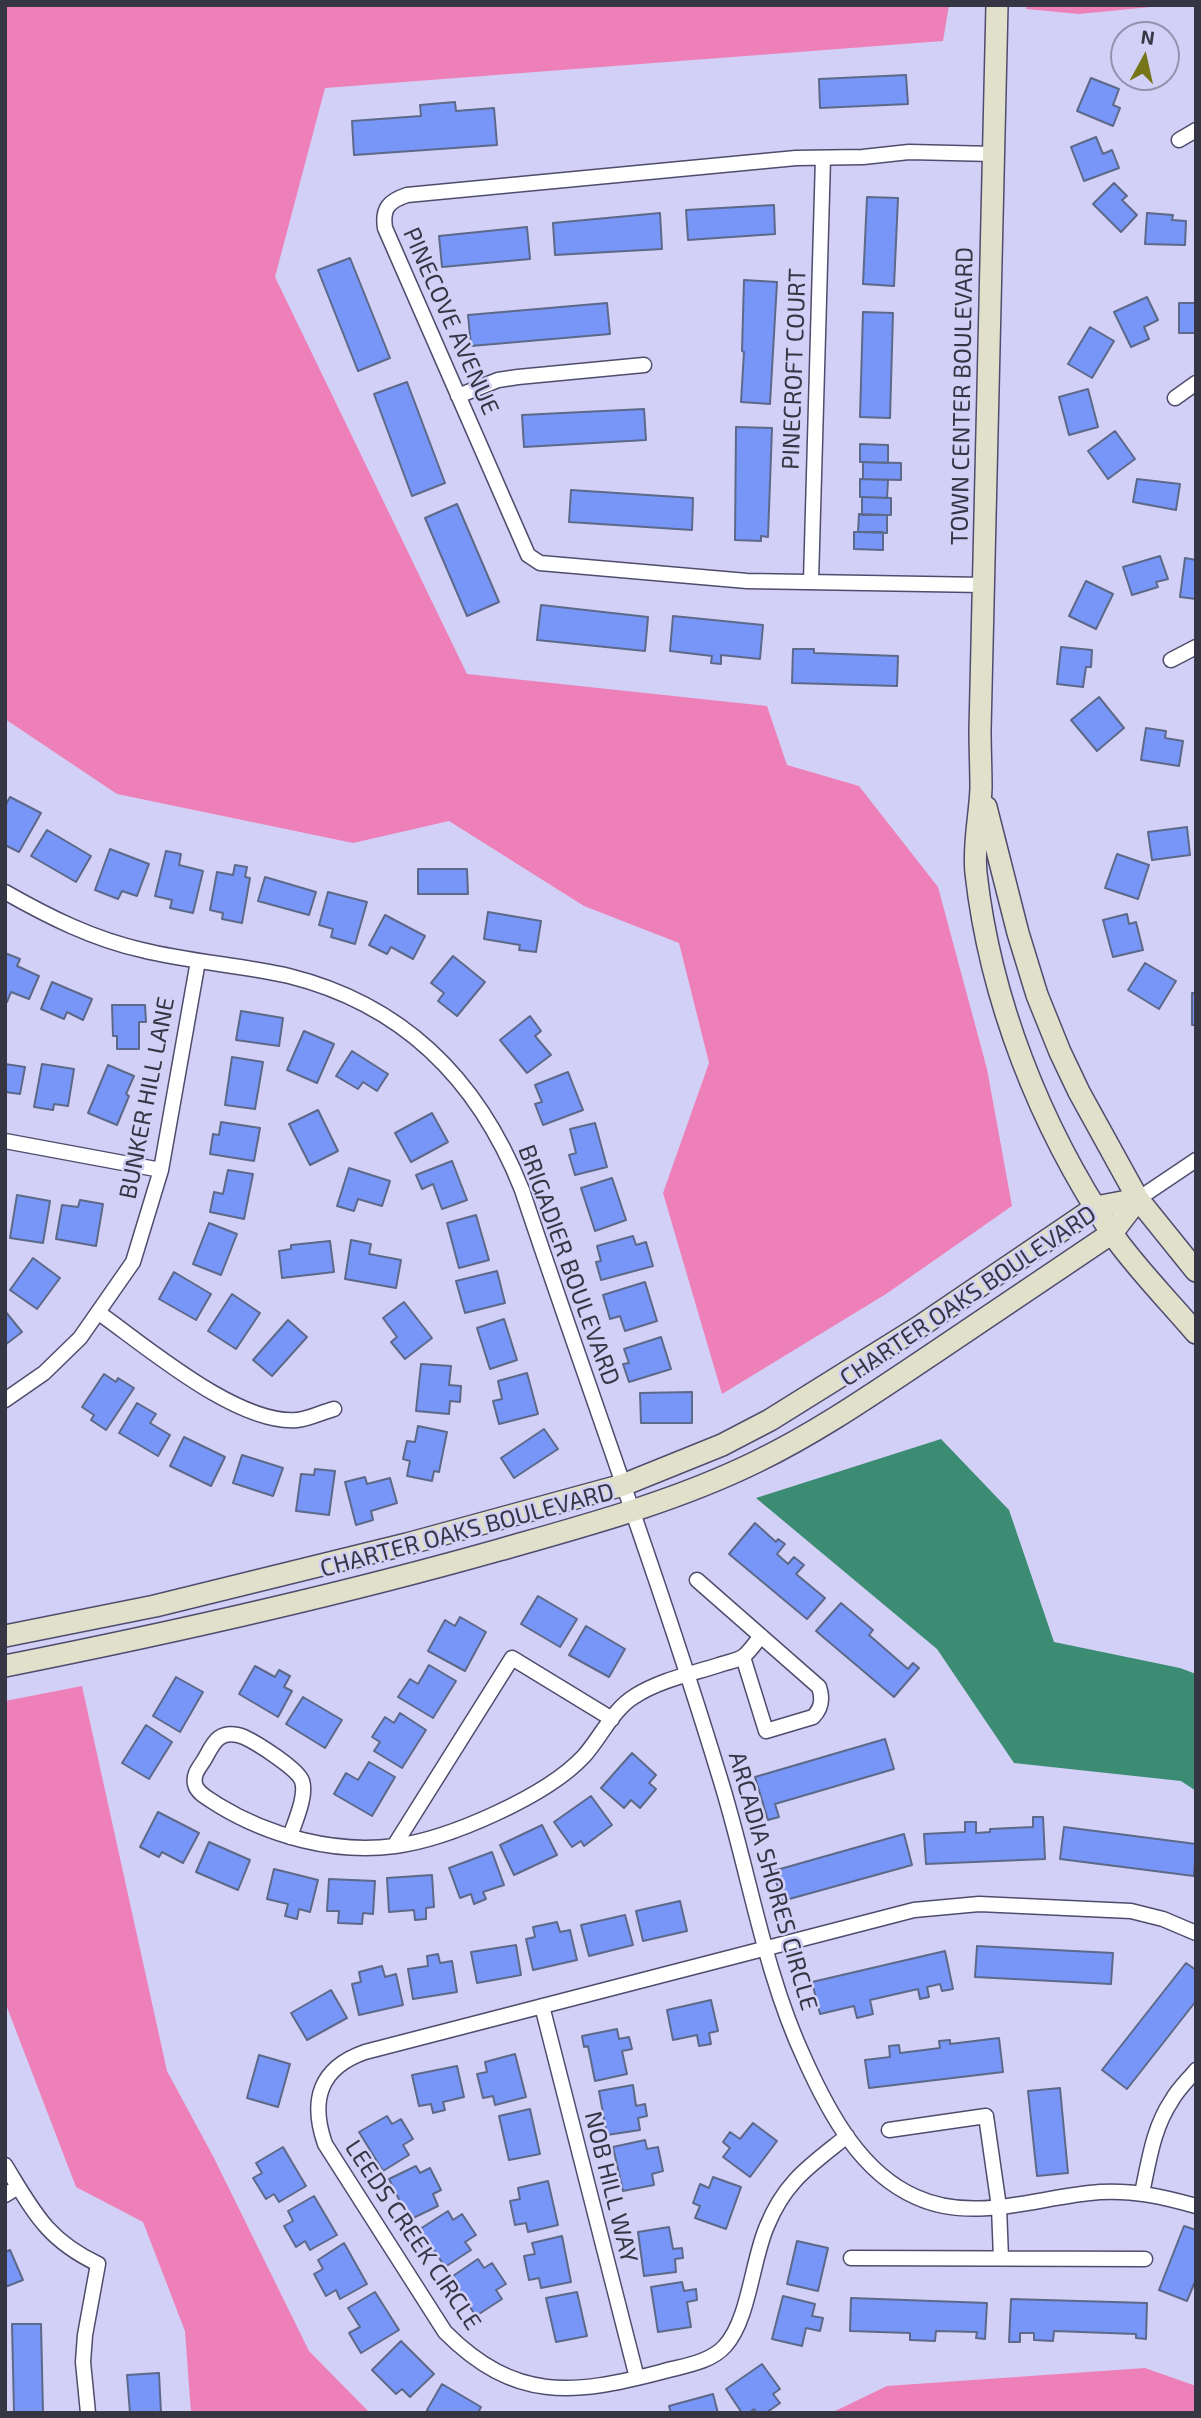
<!DOCTYPE html>
<style>
body{margin:0}
#map{position:relative;width:1201px;height:2418px;overflow:hidden;background:#d3d0f7;font-family:"Exo 2",sans-serif}
canvas{display:block}
.frame{position:absolute;inset:0;border:7px solid #363544;pointer-events:none}
.north{position:absolute;left:1110px;top:21px;width:70px;height:70px;box-sizing:border-box;background:#d3d0f7;border:2px solid #9492af;border-radius:50%;rotate:8deg;font-size:19px;font-weight:700;line-height:28px;text-align:center;color:#363544}
.north::after{content:'';display:block;margin:auto;width:24px;height:32px;background:#76751a;clip-path:polygon(50% 0,100% 100%,50% 72%,0 100%)}
</style>
<div id="map">
<canvas width="1201" height="2418"></canvas>
<div class="frame"></div>
<div class="north">N</div>
</div>
<script>
const g = document.querySelector('canvas').getContext('2d');
g.lineJoin = 'round';
function fill(path, color) { g.fillStyle = color; g.fill(path, 'evenodd'); }
function stroke(path, color, width, dash) { g.strokeStyle = color; g.lineWidth = width; g.lineCap = dash ? 'butt' : 'round'; g.setLineDash(dash || []); g.stroke(path); }
function label(font, color, halo, rows, align = 'center') {
  g.font = font + ' "Exo 2",sans-serif'; g.lineWidth = 5; g.setLineDash([]); g.textBaseline = 'middle'; g.strokeStyle = halo; g.fillStyle = color; for (const [text, x, y, turn = 0] of rows) {
    g.save(); g.translate(x, y); g.rotate((+turn || 0) * Math.PI / 180); g.textAlign = isNaN(turn) ? turn : align; if (halo) g.strokeText(text, 0, 0); g.fillText(text, 0, 0); g.restore();
  }
}
fill(new Path2D(`
 M5,5H949L943,41L325,88L275,277L467,674L767,706L787,765L859,786L938,887L987,1069L1012,1206L886,1294L722,1394L663,1193L709,1063L679,943L584,906L449,821L353,843L117,794L5,719Z
 M1027,5H1171L1079,14L1026,9Z
 M82,1686L167,2071L214,2158L309,2351L370,2413H191L185,2331L143,2222L76,2187L5,2002V1701Z
 M1145,2368L1196,2386V2413H831L887,2386Z`), '#ed80b8');
fill(new Path2D(`
 M941,1439L1009,1510L1054,1642L1180,1668L1196,1674V1791L1181,1781L1014,1763L937,1649L756,1498Z`), '#3b8c72');
const building = new Path2D(`
 M906,75L908,104L820,108L819,79Z
 M1137,77H1159L1141,85Z
 M1091,78L1119,89L1113,105L1120,108L1113,126L1077,111Z
 M455,102L456,111L494,108L497,145L354,155L352,121L421,116L420,105Z
 M1096,137L1103,154L1112,150L1119,168L1084,181L1071,147Z
 M1114,183L1127,196L1122,200L1137,215L1121,232L1093,204Z
 M867,197L898,198L894,286L863,284Z
 M774,205L775,234L688,240L686,210Z
 M660,213L662,249L555,255L553,223Z
 M1147,213L1173,215L1172,220L1186,221L1185,245L1145,244Z
 M527,227L530,259L442,267L439,236Z
 M350,258L390,358L358,371L318,270Z
 M744,280L777,282L770,404L741,402L744,352L742,351Z
 M1147,297L1158,320L1144,327L1149,339L1131,347L1114,312Z
 M607,303L610,334L471,346L468,315Z
 M1179,303H1196V333H1179Z
 M863,312L893,313L890,418L860,417Z
 M1090,327L1114,341L1092,378L1068,364Z
 M407,382L445,483L412,496L374,394Z
 M1088,389L1098,427L1069,435L1059,397Z
 M644,409L646,440L524,447L522,415Z
 M736,427L772,428L768,537L761,536V541L735,540Z
 M1115,431L1135,459L1108,479L1088,451Z
 M860,444L888,445V463L860,462Z
 M863,462L901,463V480L863,479Z
 M860,479L888,480L887,498L860,497Z
 M1137,479L1180,484L1176,510L1133,502Z
 M571,490L693,498L692,530L569,522Z
 M862,497L891,498V515H862Z
 M457,504L499,602L467,616L425,518Z
 M859,514L887,515V533L858,532Z
 M854,532H883V550L854,549Z
 M1160,556L1168,579L1156,582L1158,587L1132,595L1123,567Z
 M1185,558L1196,560V599L1180,597Z
 M1086,581L1113,594L1096,629L1069,616Z
 M541,605L648,617L645,651L537,640Z
 M673,616L763,625L760,659L721,655V664L711,663L712,656L670,651Z
 M1061,647L1092,650L1091,667H1086L1083,687L1057,684Z
 M793,649H814V653L898,656L897,686L792,683Z
 M1099,697L1124,728L1097,751L1071,720Z
 M1146,728L1166,731L1165,738L1183,741L1179,766L1141,760Z
 M10,797L41,813L19,852L5,845V806Z
 M1187,827L1190,855L1152,860L1148,832Z
 M47,830L91,856L76,882L31,856Z
 M110,849L149,864L137,896L122,891L118,899L95,890Z
 M166,851L181,854L179,865L203,871L193,913L170,908L172,900L155,896Z
 M1117,854L1149,865L1138,899L1105,888Z
 M235,865L247,867L245,877L250,878L242,923L222,919L223,913L210,910L217,872L233,875Z
 M418,869H467L468,894H418Z
 M265,877L316,892L309,915L258,901Z
 M328,892L367,902L355,944L331,937L333,929L319,925Z
 M488,912L541,921L536,952L519,950L520,945L484,939Z
 M1127,914L1129,924L1136,922L1143,950L1113,957L1103,920Z
 M385,915L425,936L413,959L391,947L387,954L369,945Z
 M5,953L20,959L17,966L39,976L29,999L11,992L7,1002L5,1001Z
 M453,956L485,982L457,1016L438,1001L444,993L431,983Z
 M1145,963L1176,981L1159,1009L1128,990Z
 M52,982L92,999L83,1020L67,1012L64,1019L41,1009Z
 M1192,993H1196V1025H1192Z
 M112,1005H145L146,1022H139V1049H117V1036H113Z
 M241,1011L283,1018L279,1046L236,1040Z
 M530,1016L541,1031L535,1036L551,1055L527,1073L500,1040Z
 M304,1031L334,1044L317,1083L287,1070Z
 M352,1051L388,1074L377,1091L363,1082L358,1089L336,1076Z
 M232,1057L263,1062L255,1109L225,1105Z
 M5,1064L25,1067L20,1094L5,1092Z
 M42,1064L74,1069L68,1106L54,1104L53,1110L34,1107Z
 M108,1065L134,1076L126,1094L129,1096L117,1125L88,1113Z
 M568,1072L583,1110L543,1125L535,1104L542,1102L535,1085Z
 M318,1110L338,1151L310,1165L289,1124Z
 M432,1113L448,1142L411,1162L395,1133Z
 M221,1122L260,1128L254,1161L210,1154L213,1134L219,1135Z
 M595,1123L607,1167L575,1175L569,1155L576,1153L570,1129Z
 M452,1161L467,1200L442,1209L433,1184L422,1189L416,1175Z
 M349,1168L390,1181L382,1206L358,1199L354,1211L337,1206Z
 M228,1170L253,1174L244,1219L210,1212L214,1192L223,1194Z
 M612,1178L626,1220L595,1231L581,1188Z
 M17,1195L50,1201L43,1243L10,1238Z
 M80,1200L103,1204L96,1246L56,1239L62,1205L78,1207Z
 M476,1215L489,1260L459,1268L447,1223Z
 M209,1223L237,1234L221,1275L193,1264Z
 M633,1236L636,1245L646,1242L653,1266L601,1280L596,1262L601,1261L597,1246Z
 M351,1240L371,1244L369,1254L401,1260L396,1288L345,1279Z
 M330,1241L334,1272L282,1278L279,1251L291,1249V1245Z
 M33,1258L60,1278L37,1309L10,1290Z
 M497,1271L505,1303L465,1313L456,1281Z
 M174,1272L211,1294L196,1320L159,1299Z
 M645,1282L657,1321L625,1331L620,1316L610,1319L603,1295Z
 M232,1294L260,1313L236,1349L208,1331Z
 M404,1302L432,1338L405,1359L391,1342L397,1337L383,1318Z
 M5,1311L22,1332L5,1345Z
 M504,1319L517,1360L490,1369L477,1328Z
 M288,1320L307,1337L272,1376L253,1360Z
 M661,1337L671,1369L629,1382L623,1364L629,1363L624,1349Z
 M421,1364L451,1366L449,1385L461,1386L460,1402L450,1401L449,1414L416,1411Z
 M527,1373L538,1414L499,1424L493,1401L502,1399L498,1381Z
 M104,1374L116,1382L118,1378L134,1388L106,1430L91,1420L94,1415L82,1407Z
 M692,1392V1423H641L640,1393Z
 M137,1403L156,1414L150,1423L170,1435L158,1456L119,1433Z
 M418,1426L447,1432L439,1472L434,1471L432,1481L407,1476L410,1461L403,1459L407,1441L415,1442Z
 M544,1429L558,1449L514,1478L501,1458Z
 M184,1437L225,1457L211,1486L170,1466Z
 M242,1455L283,1468L273,1496L233,1483Z
 M315,1469L335,1471L329,1515L296,1511L301,1474L314,1475Z
 M365,1477L367,1484L390,1478L397,1503L371,1511L373,1520L356,1525L345,1482Z
 M755,1523L776,1542L778,1539L785,1544L777,1554L788,1564L794,1557L804,1565L796,1574L825,1598L807,1619L729,1554Z
 M538,1596L577,1619L560,1647L521,1624Z
 M841,1603L873,1630L869,1635L908,1669L913,1663L919,1668L894,1697L816,1631Z
 M460,1617L486,1632L465,1671L428,1651L445,1620L455,1626Z
 M586,1626L625,1649L609,1677L569,1655Z
 M429,1665L456,1681L433,1718L398,1697L410,1679L418,1684Z
 M255,1666L275,1677L279,1670L290,1676L284,1687L292,1691L278,1717L239,1694Z
 M176,1677L203,1692L180,1732L153,1716Z
 M303,1697L342,1720L325,1748L286,1724Z
 M400,1713L426,1730L402,1768L374,1751L380,1742L372,1737L385,1717L394,1723Z
 M146,1725L172,1742L149,1779L122,1763Z
 M885,1739L894,1769L775,1804L779,1817L768,1820L755,1777Z
 M632,1753L656,1775L649,1783L656,1789L640,1808L631,1800L624,1808L601,1788Z
 M369,1762L395,1777L372,1816L334,1794L346,1773L358,1780Z
 M591,1796L612,1825L584,1846L581,1841L572,1847L554,1822Z
 M158,1812L199,1833L183,1863L162,1852L159,1857L140,1847Z
 M1033,1817H1043L1045,1859L926,1864L924,1834L965,1832V1822H976V1833L990,1832V1829L1033,1827Z
 M542,1825L557,1855L514,1875L500,1845Z
 M1064,1827L1196,1844L1194,1876L1060,1859Z
 M904,1834L912,1865L782,1901L773,1871Z
 M209,1842L250,1860L238,1890L196,1872Z
 M492,1852L504,1885L483,1892L486,1899L474,1904L471,1894L460,1898L449,1868Z
 M274,1869L318,1880L310,1912L299,1909L297,1919L285,1916L288,1904L267,1899Z
 M432,1875L434,1907L426,1908V1919L415,1920L414,1910L389,1912L387,1878Z
 M329,1879L375,1881L373,1914L363,1913L362,1924L338,1923L339,1911H327Z
 M680,1901L687,1931L643,1941L636,1911Z
 M625,1915L633,1945L589,1956L581,1925Z
 M557,1922L560,1932L570,1930L577,1960L533,1970L526,1939L535,1937L533,1927Z
 M516,1945L521,1975L477,1983L471,1952Z
 M977,1946L1113,1953L1111,1984L975,1977Z
 M945,1951L953,1989L942,1991L940,1984L927,1987L929,1997L920,1999L918,1989L870,2000L873,2014L857,2018L854,2006L820,2014L812,1982Z
 M438,1954L440,1963L452,1961L457,1992L413,1999L408,1969L428,1966L427,1956Z
 M1186,1963L1196,1970V2001L1127,2089L1102,2070Z
 M382,1966L385,1977L396,1974L403,2005L359,2015L352,1984L361,1982L359,1972Z
 M331,1990L347,2018L307,2040L291,2013Z
 M711,2000L718,2031L709,2033L711,2044L699,2046L697,2035L673,2040L667,2010Z
 M617,2029L619,2039L629,2037L632,2049L622,2051L627,2074L595,2081L588,2046L584,2047L582,2036Z
 M999,2038L1003,2072L869,2088L865,2060L890,2057L889,2046L899,2045L900,2053L940,2048L939,2041L950,2040V2044Z
 M515,2054L526,2097L495,2105L493,2096L483,2098L477,2074L487,2072L485,2062Z
 M259,2055L290,2064L278,2107L247,2098Z
 M457,2066L464,2097L443,2102L445,2110L433,2113L431,2104L419,2106L412,2075Z
 M633,2085L636,2106L645,2104L647,2116L638,2118L640,2130L607,2135L599,2091Z
 M1060,2088L1068,2173L1037,2176L1028,2091Z
 M530,2109L540,2154L509,2160L499,2116Z
 M387,2116L392,2124L401,2119L413,2139L403,2145L409,2155L383,2171L359,2132Z
 M753,2123L777,2141L750,2177L723,2157L730,2148L723,2142L730,2132L740,2139Z
 M645,2140L647,2149L658,2147L663,2171L652,2174L654,2185L623,2191L613,2147Z
 M283,2147L306,2186L279,2202L274,2194L266,2199L253,2178L262,2173L256,2163Z
 M416,2166L420,2173L430,2168L441,2190L433,2194L438,2206L409,2220L389,2179Z
 M713,2177L741,2187L726,2229L695,2218L700,2206L693,2203L700,2184L709,2188Z
 M548,2181L558,2225L528,2232L526,2223L515,2225L510,2201L520,2199L518,2188Z
 M314,2196L337,2235L310,2250L305,2241L296,2247L284,2226L293,2221L288,2211Z
 M448,2211L453,2220L462,2214L476,2235L465,2242L471,2250L445,2267L420,2229Z
 M1184,2226L1196,2230V2279L1187,2301L1159,2290Z
 M669,2227L673,2249L682,2248L683,2258L675,2259L676,2272L644,2276L638,2232Z
 M562,2236L571,2282L541,2288L539,2278L529,2280L524,2256L535,2254L532,2243Z
 M797,2241L828,2248L818,2291L787,2284Z
 M344,2243L367,2284L340,2299L336,2290L326,2296L314,2274L323,2269L318,2260Z
 M10,2250L23,2280L5,2287V2252Z
 M478,2259L484,2268L492,2263L506,2284L496,2290L502,2299L476,2316L450,2278Z
 M682,2282L684,2291L696,2289L697,2300L687,2302L691,2327L658,2332L651,2287Z
 M375,2292L399,2330L361,2353L349,2333L360,2327L348,2308Z
 M577,2292L587,2336L556,2342L546,2298Z
 M783,2296L815,2304L812,2316L823,2318L820,2331L806,2328L802,2346L772,2339Z
 M851,2298L987,2303L985,2339L976,2338L977,2332L936,2331L935,2341L910,2340V2333L850,2331Z
 M1011,2299L1147,2303L1146,2339L1136,2338V2334L1054,2331L1053,2341L1034,2340V2333H1020V2342H1009Z
 M12,2324H41L43,2413H14Z
 M401,2341L434,2374L410,2397L402,2389L396,2394L372,2370Z
 M762,2364L780,2389L773,2394L780,2403L766,2413H757L754,2409L749,2413H742L726,2389Z
 M159,2373L161,2413H130L127,2375Z
 M442,2384L481,2407L478,2413H431L427,2410Z
 M713,2394L718,2413H671L669,2406Z`);
fill(building, '#7796f8');
stroke(building, '#5d6989', 2);
const street = new Path2D(`
 M1179,140L1196,130
 M458,396L498,380L518,377L644,365
 M1175,398L1196,383
 M811,581L823,158
 M984,585L747,581L540,563L528,555L385,228C382,208 389,201 407,195L796,158L863,157L909,152L994,154
 M1171,660L1196,647
 M5,892C49,917 93,939 142,950C190,962 241,965 289,976C405,1005 479,1081 522,1190C587,1385 659,1578 719,1775C749,1870 763,1970 805,2060C829,2113 861,2173 916,2197C975,2224 1039,2196 1100,2192C1134,2190 1164,2197 1196,2206
 M5,1141L161,1170
 M1138,1199L1196,1160
 M99,1313C147,1347 238,1425 297,1420C309,1419 322,1412 334,1409
 M5,1400L44,1373L80,1338L133,1262L161,1170L198,961
 M697,1580L819,1687C823,1699 822,1708 813,1717L766,1731L743,1657
 M290,1837C295,1821 307,1796 302,1781C298,1769 257,1743 244,1737C236,1734 226,1733 219,1738C212,1743 208,1754 204,1760C199,1768 193,1774 195,1784C197,1794 210,1799 218,1805C269,1836 334,1854 395,1846C449,1839 547,1796 584,1756C601,1737 613,1709 635,1696C660,1680 691,1674 719,1665C726,1662 738,1661 744,1656C750,1651 756,1642 761,1636
 M394,1846L512,1658L612,1719
 M542,2006L637,2378
 M889,2130L986,2116L999,2207L1001,2258
 M847,2136C811,2165 785,2181 767,2226C752,2260 749,2320 725,2346C710,2363 682,2366 661,2372C573,2395 515,2402 445,2332L325,2144C310,2101 319,2068 365,2052L914,1910L979,1904L1131,1911L1163,1919L1196,1933
 M5,2165C34,2212 46,2239 98,2264L85,2335L83,2362L88,2413
 M1142,2193C1149,2161 1153,2128 1172,2100C1178,2089 1188,2080 1196,2070
 M5,2195L18,2187
 M851,2258L1145,2259`);
const secondary = new Path2D(`
 M997,5L980,730C980,749 981,769 981,788C980,816 973,845 976,873C990,999 1040,1126 1111,1232C1134,1266 1169,1301 1196,1333
 M986,807L1018,933L1037,995L1060,1052L1079,1092L1138,1199L1196,1271
 M5,1636L155,1606L407,1544L623,1485L722,1445L770,1420L919,1327L1096,1207L1138,1199
 M5,1666C171,1633 336,1596 499,1550C587,1525 674,1502 756,1462C818,1432 874,1393 931,1355C991,1314 1052,1274 1112,1233L1138,1199`);
stroke(street, '#504c6d', 17);
stroke(secondary, '#504c6d', 24);
stroke(street, '#fff', 14);
stroke(secondary, '#e1e1cb', 21);
label('24px', '#363544', '#d3d0f7', [
 ["PINECOVE AVENUE",451,321,66],
 ["PINECROFT COURT",794,369,-88],
 ["TOWN CENTER BOULEVARD",962,396,-89],
 ["BUNKER HILL LANE",147,1098,-79],
 ["BRIGADIER BOULEVARD",569,1265,70],
 ["CHARTER OAKS BOULEVARD",968,1296,-34],
 ["CHARTER OAKS BOULEVARD",467,1530,-15],
 ["ARCADIA SHORES CIRCLE",773,1881,74],
 ["NOB HILL WAY",611,2187,76],
 ["LEEDS CREEK CIRCLE",413,2235,56]
]);
</script>
